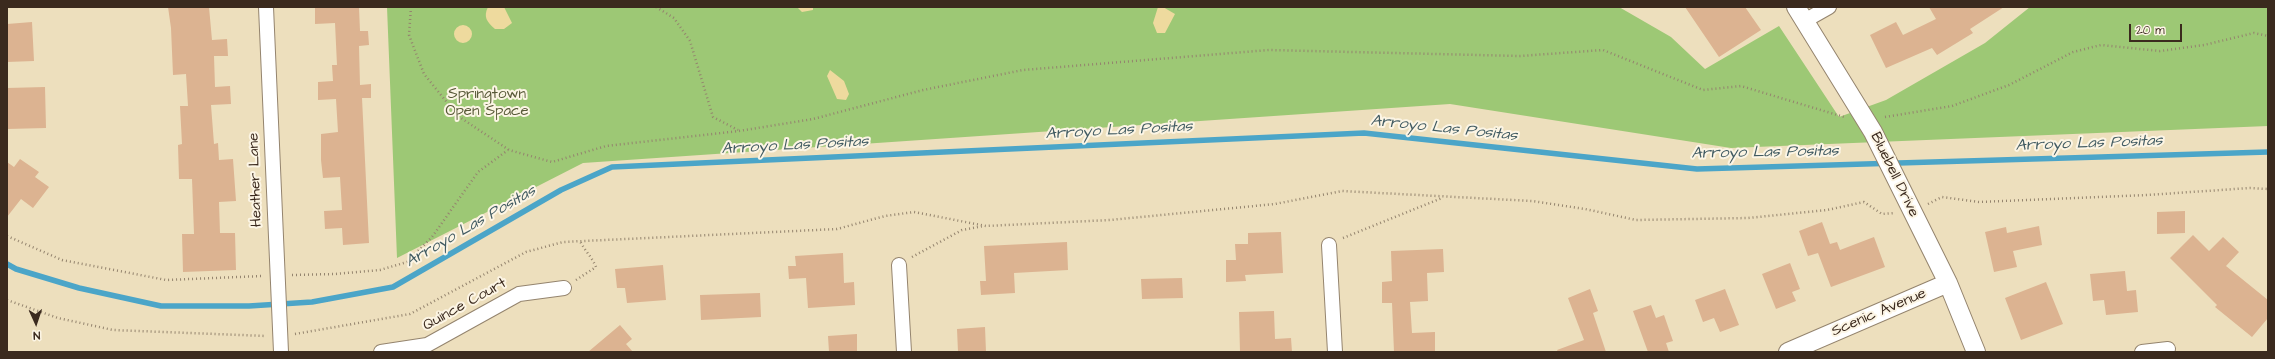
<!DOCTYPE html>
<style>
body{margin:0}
#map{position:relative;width:2275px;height:359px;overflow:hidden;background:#eddfbd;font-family:"Architects Daughter",sans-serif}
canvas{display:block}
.frame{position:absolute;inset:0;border:8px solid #3b2a1e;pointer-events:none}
.north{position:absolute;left:16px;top:303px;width:40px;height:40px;-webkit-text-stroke:3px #fcf5e5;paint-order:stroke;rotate:177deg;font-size:11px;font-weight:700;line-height:16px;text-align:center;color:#3b2a1e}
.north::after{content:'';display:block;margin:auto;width:14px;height:18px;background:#3b2a1e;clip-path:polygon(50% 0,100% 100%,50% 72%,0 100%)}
.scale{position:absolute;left:2129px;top:24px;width:53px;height:18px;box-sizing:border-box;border:2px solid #3b2a1e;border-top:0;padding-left:5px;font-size:12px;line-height:14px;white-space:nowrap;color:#3b2a1e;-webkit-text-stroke:3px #fcf5e5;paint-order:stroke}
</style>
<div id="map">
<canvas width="2275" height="359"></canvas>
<div class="frame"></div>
<div class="north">N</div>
<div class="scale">20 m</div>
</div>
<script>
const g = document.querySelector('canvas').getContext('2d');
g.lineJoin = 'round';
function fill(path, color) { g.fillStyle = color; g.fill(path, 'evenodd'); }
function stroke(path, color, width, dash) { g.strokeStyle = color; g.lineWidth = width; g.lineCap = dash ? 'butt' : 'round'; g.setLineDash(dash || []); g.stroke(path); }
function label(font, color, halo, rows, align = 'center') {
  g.font = font + ' "Architects Daughter",sans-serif'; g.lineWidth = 4; g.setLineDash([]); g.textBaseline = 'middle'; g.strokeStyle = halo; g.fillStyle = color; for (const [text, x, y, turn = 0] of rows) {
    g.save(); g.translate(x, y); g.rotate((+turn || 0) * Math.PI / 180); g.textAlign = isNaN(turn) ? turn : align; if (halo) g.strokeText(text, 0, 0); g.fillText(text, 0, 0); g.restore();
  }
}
fill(new Path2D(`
 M387,7H1619L1671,37L1705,69L1779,26L1839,117L1886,100L1985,43L2030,7H2268V126L1731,148L1450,104L583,163L397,258Z`), '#9dc875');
fill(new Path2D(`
 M488,7H504L512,23L504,29H495C487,22 483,17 488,7Z
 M797,7H813V10L802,12Z
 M1158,7H1163L1175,14L1165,33H1157L1153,23Z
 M454 34a9 9 0 1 1 18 0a9 9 0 1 1-18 0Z
 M830,70L844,81L849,94L846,100L837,99L827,76Z`), '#eeda9e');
stroke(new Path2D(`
 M7,264L16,269L79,288L161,306H249L312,302L393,287L561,190L612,167L1364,133L1697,169L2268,152`), '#4ba5c8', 5.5);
fill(new Path2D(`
 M168,7H209L212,40L227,39L228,56H214L215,87L230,86L231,104L211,105L214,144L218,143L219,160L233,159L236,201L219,202L220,233H235L236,270L183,272L182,234H194L192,179H179L178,145L182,144L180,106H188L186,74L173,75L171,28Z
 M315,7H359L360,31H368L369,45L359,46L360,85L371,84V98H362L369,243L343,245L342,228L325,229L324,211L342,210L340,177L323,178L321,160V134L338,132L336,99L318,100V82L333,81L332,65H337L335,23L315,24Z
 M1685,7H1745L1761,30L1719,57Z
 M1929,7H2004L1970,29L1973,33L1937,55L1932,48L1886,68L1870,35L1896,22L1903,35L1936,19Z
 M32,22L34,61L7,62V24Z
 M45,87L46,128L7,129V88Z
 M20,159L39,172L35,177L49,187L33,208L21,199L7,217V162L14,167Z
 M2185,211V233L2157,234V212Z
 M1822,222L1830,244L1837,242L1840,250L1874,237L1885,267L1831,287L1818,253L1808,256L1799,231Z
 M2039,226L2042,245L2013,251L2017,267L1994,272L1985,232L2006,227L2007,233Z
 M1281,232L1283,273L1245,275L1246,281L1226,282V260H1236L1235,244H1248V233Z
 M2193,235L2209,251L2223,237L2239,252L2226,266L2268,300V318L2252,337L2215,307L2217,305L2170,258Z
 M1067,242L1068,270L1014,273L1015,293L981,295L980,281H986L984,246Z
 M1443,249L1444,272L1427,273L1428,301L1410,302L1412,333L1435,332V352H1394L1392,303H1382V282L1392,281L1391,251Z
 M843,253L844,283L854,282L855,305L808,308L806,278L789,279L788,266H796L795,256Z
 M1790,263L1800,289L1792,292L1796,301L1776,309L1762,274Z
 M663,265L666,300L627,303L625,288H617L615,269Z
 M2125,271L2127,291L2136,290L2138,312L2106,315L2104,300L2093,301L2090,274Z
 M1182,278L1183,298L1142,299L1141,279Z
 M2046,282L2063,324L2021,340L2005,298Z
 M1590,289L1598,311L1593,313L1606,352H1558L1557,350L1584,340L1568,298Z
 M1725,289L1739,325L1720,332L1714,318L1703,322L1695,300Z
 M760,293L761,317L701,320L700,295Z
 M1651,305L1656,318L1664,315L1673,341L1666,343L1669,352H1648L1633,311Z
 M1274,311L1275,339L1291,338L1292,352H1240L1239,312Z
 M620,325L632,339L626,344L633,352H588Z
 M985,327L986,352H958L957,329Z
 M857,334V352H829L828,336Z`), '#dcb391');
const minor = new Path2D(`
 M266,7L281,352
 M1806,20L1829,7
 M1329,245L1335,352
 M899,265L904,352
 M381,352L427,345L519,294L564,288
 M2142,352L2168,349`);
const tertiary = new Path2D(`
 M1796,7L1873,132L1948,283L1976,352
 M1788,352L1948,283`);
stroke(minor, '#94846e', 16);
stroke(tertiary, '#94846e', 20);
stroke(new Path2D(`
 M411,7L409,35L424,74L458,116L509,150L552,162L606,146L739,131L813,119L923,90L1023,70L1269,50L1520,56L1603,50L1703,90L1741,86L1844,117
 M656,7L674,18L690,41L713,117L738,130
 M1885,117L1952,106L2009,85L2073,52L2101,45L2160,51L2204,45L2254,33L2268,36
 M1928,204L1942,197L1979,202L2147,195L2250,188L2268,189
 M7,236L62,260L166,280L263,276
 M1343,238L1442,198
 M912,257L962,230L984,226
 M292,275L335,274L380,270L407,262L432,237L478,172L508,150
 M576,280L596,267C592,257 585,251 580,241
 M7,300L58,318L113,330L266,336
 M295,334L410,314L526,252L563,242L837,229L885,216L914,212L986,226L1110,220L1275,204L1342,191L1532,201L1585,209L1636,220L1748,218L1827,210L1864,202L1882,214L1895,213`), '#94846e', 2.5, [1, 3]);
stroke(minor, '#fff', 14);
stroke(tertiary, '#fff', 18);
label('15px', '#585938', '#fcf5e5', [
 ["Springtown",487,95],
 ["Open Space",487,112]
]);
label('15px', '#3b2a1e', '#fcf5e5', [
 ["Bluebell Drive",1894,175,64],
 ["Heather Lane",256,180,-92],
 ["Quince Court",465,305,-29],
 ["Scenic Avenue",1879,313,-23]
]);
label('italic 16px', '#415b62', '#fcf5e5', [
 ["Arroyo Las Positas",1444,129,6],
 ["Arroyo Las Positas",1119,131,-3],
 ["Arroyo Las Positas",2089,144,-2],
 ["Arroyo Las Positas",795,146,-3],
 ["Arroyo Las Positas",1765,153,-1],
 ["Arroyo Las Positas",471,227,-30]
]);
</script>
